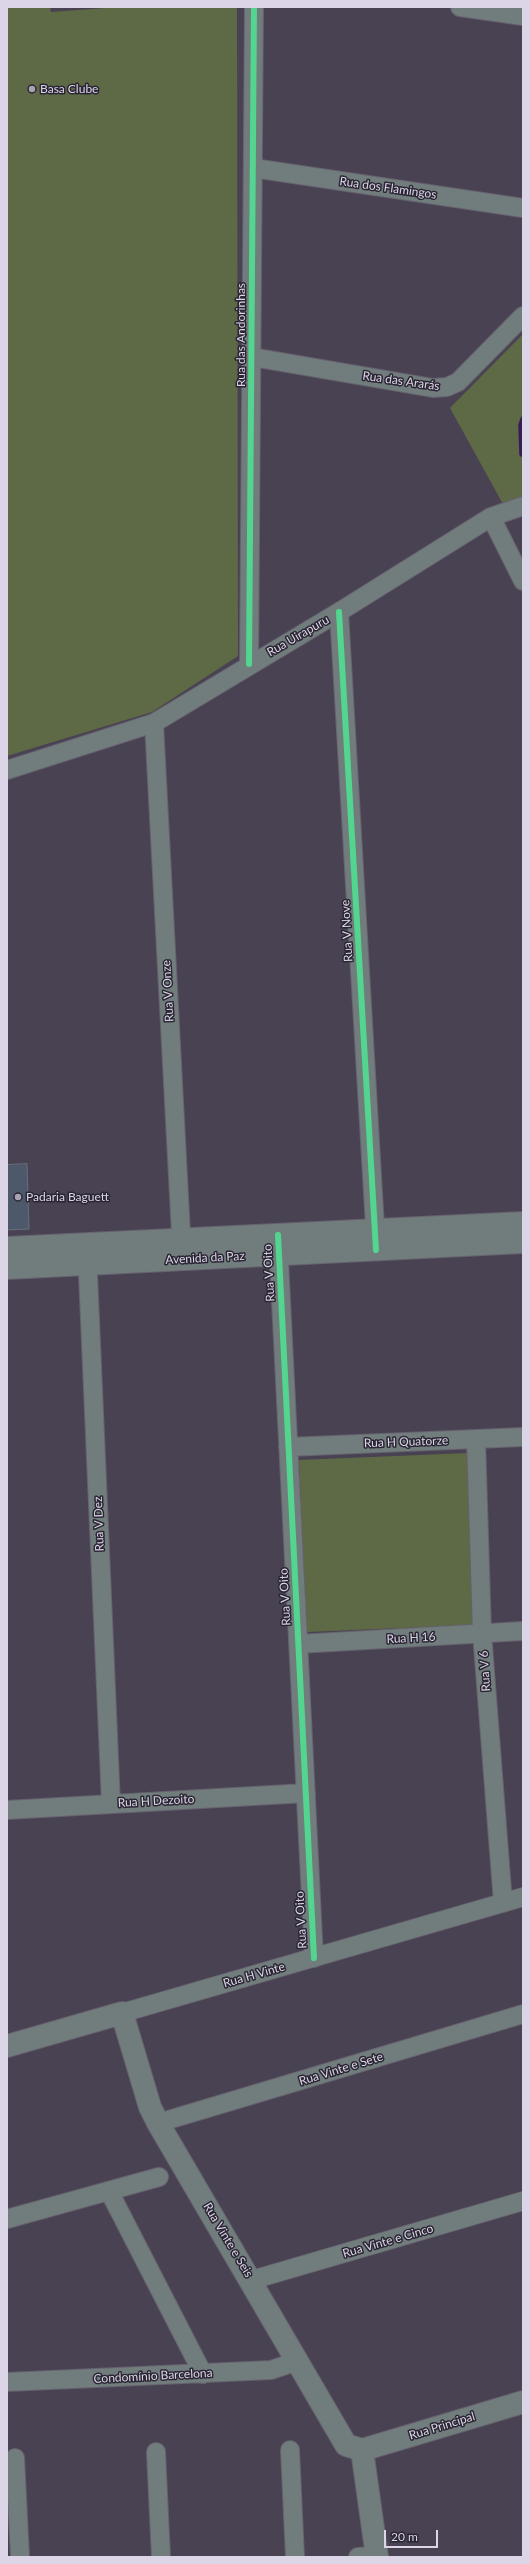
<!DOCTYPE html>
<meta charset="utf-8">
<style>
body{margin:0}
#map{position:relative;width:530px;height:2564px;overflow:hidden;background:#484252;font-family:Lato,sans-serif}
canvas{display:block}
.frame{position:absolute;inset:0;border:8px solid #dbd5e7;pointer-events:none}
.scale{position:absolute;left:384px;top:2530px;width:54px;height:18px;box-sizing:border-box;border:2px solid #dbd5e7;border-top:0;padding-left:5px;font-size:12px;line-height:14px;white-space:nowrap;color:#dbd5e7;-webkit-text-stroke:3px #2b2634;paint-order:stroke}
</style>
<div id="map">
<canvas width="530" height="2564"></canvas>
<div class="frame"></div>
<div class="scale">20 m</div>
</div>
<script>
const g = document.querySelector('canvas').getContext('2d');
g.lineJoin = 'round';
function fill(path, color) { g.fillStyle = color; g.fill(path, 'evenodd'); }
function stroke(path, color, width, dash) { g.strokeStyle = color; g.lineWidth = width; g.lineCap = dash ? 'butt' : 'round'; g.setLineDash(dash || []); g.stroke(path); }
function label(font, color, halo, rows, align = 'center') {
  g.font = font + ' Lato,sans-serif'; g.lineWidth = 3; g.setLineDash([]); g.textBaseline = 'middle'; g.strokeStyle = halo; g.fillStyle = color; for (const [text, x, y, turn = 0] of rows) {
    g.save(); g.translate(x, y); g.rotate((+turn || 0) * Math.PI / 180); g.textAlign = isNaN(turn) ? turn : align; if (halo) g.strokeText(text, 0, 0); g.fillText(text, 0, 0); g.restore();
  }
}
fill(new Path2D(`
 M7,7H50L51,12L119,7H237L238,656L152,712L7,756Z
 M523,334V496L504,506L450,408Z
 M468,1453L475,1625L306,1632L299,1460Z`), '#5e6a45');
stroke(new Path2D(`
 M522,454L521,425L523,419`), '#381c55', 5.5);
const building = new Path2D(`
 M27,1164L29,1229L7,1230V1165Z`);
fill(building, '#4d596a');
stroke(building, '#6b6f7a', 1);
const minor = new Path2D(`
 M460,7L523,16
 M253,168L523,208
 M252,357L433,388L447,387L458,382L523,316
 M491,517L523,581
 M339,612L376,1244
 M249,664L254,7
 M154,723L182,1253
 M7,770L154,723L339,612L491,517L523,506
 M278,1241L314,1958
 M87,1251L111,1804
 M476,1439L482,1633L503,1903
 M288,1447L523,1437
 M298,1644L523,1631
 M7,1810L306,1793
 M122,2013L523,1897
 M158,2123L523,2014
 M109,2191L203,2374
 M7,2219L159,2177
 M252,2280L523,2201
 M7,2382L271,2370L298,2361
 M290,2450L295,2557
 M156,2452L161,2557
 M15,2458L20,2557
 M358,2557L377,2556`);
const tertiary = new Path2D(`
 M7,1248L523,1223
 M7,1268L523,1242
 M7,2046L122,2013L150,2107L158,2123L346,2445L362,2450
 M362,2450L523,2402
 M362,2450L377,2557`);
stroke(minor, '#66616e', 20);
stroke(tertiary, '#66616e', 24);
stroke(minor, '#717c7c', 18);
stroke(tertiary, '#717c7c', 22);
stroke(new Path2D(`
 M339,612L376,1250
 M249,664L254,7
 M278,1235L314,1958`), '#53d58f', 6);
for (const [x, y, r, color] of [
 [32,89,4,"#a8a2b3"],
 [18,1197,4,"#a8a2b3"]
]) { const dot = new Path2D(); dot.arc(x, y, r, 0, 2 * Math.PI); g.fillStyle = color; g.fill(dot); stroke(dot, '#2b2634', 1.5); }
label('12px', '#dbd5e7', '#2b2634', [
 ["Basa Clube",40,89],
 ["Padaria Baguett",26,1197]
], 'left');
label('12px', '#dbd5e7', '#2b2634', [
 ["Rua dos Flamingos",388,188,8],
 ["Rua das Andorinhas",241,335,-90],
 ["Rua das Ararás",401,381,8],
 ["Rua Uirapuru",298,636,-30],
 ["Rua V Nove",347,931,-93],
 ["Rua V Onze",168,991,-93],
 ["Avenida da Paz",205,1258,-3],
 ["Rua V Oito",269,1273,-93],
 ["Rua H Quatorze",406,1442,-2],
 ["Rua V Dez",99,1524,-92],
 ["Rua V Oito",285,1597,-93],
 ["Rua H 16",411,1638,-3],
 ["Rua V 6",485,1671,-94],
 ["Rua H Dezoito",156,1801,-3],
 ["Rua V Oito",301,1920,-93],
 ["Rua H Vinte",254,1975,-16],
 ["Rua Vinte e Sete",341,2069,-17],
 ["Rua Vinte e Seis",228,2240,59],
 ["Rua Vinte e Cinco",388,2241,-16],
 ["Condomínio Barcelona",153,2376,-3],
 ["Rua Principal",442,2426,-17]
]);
</script>
